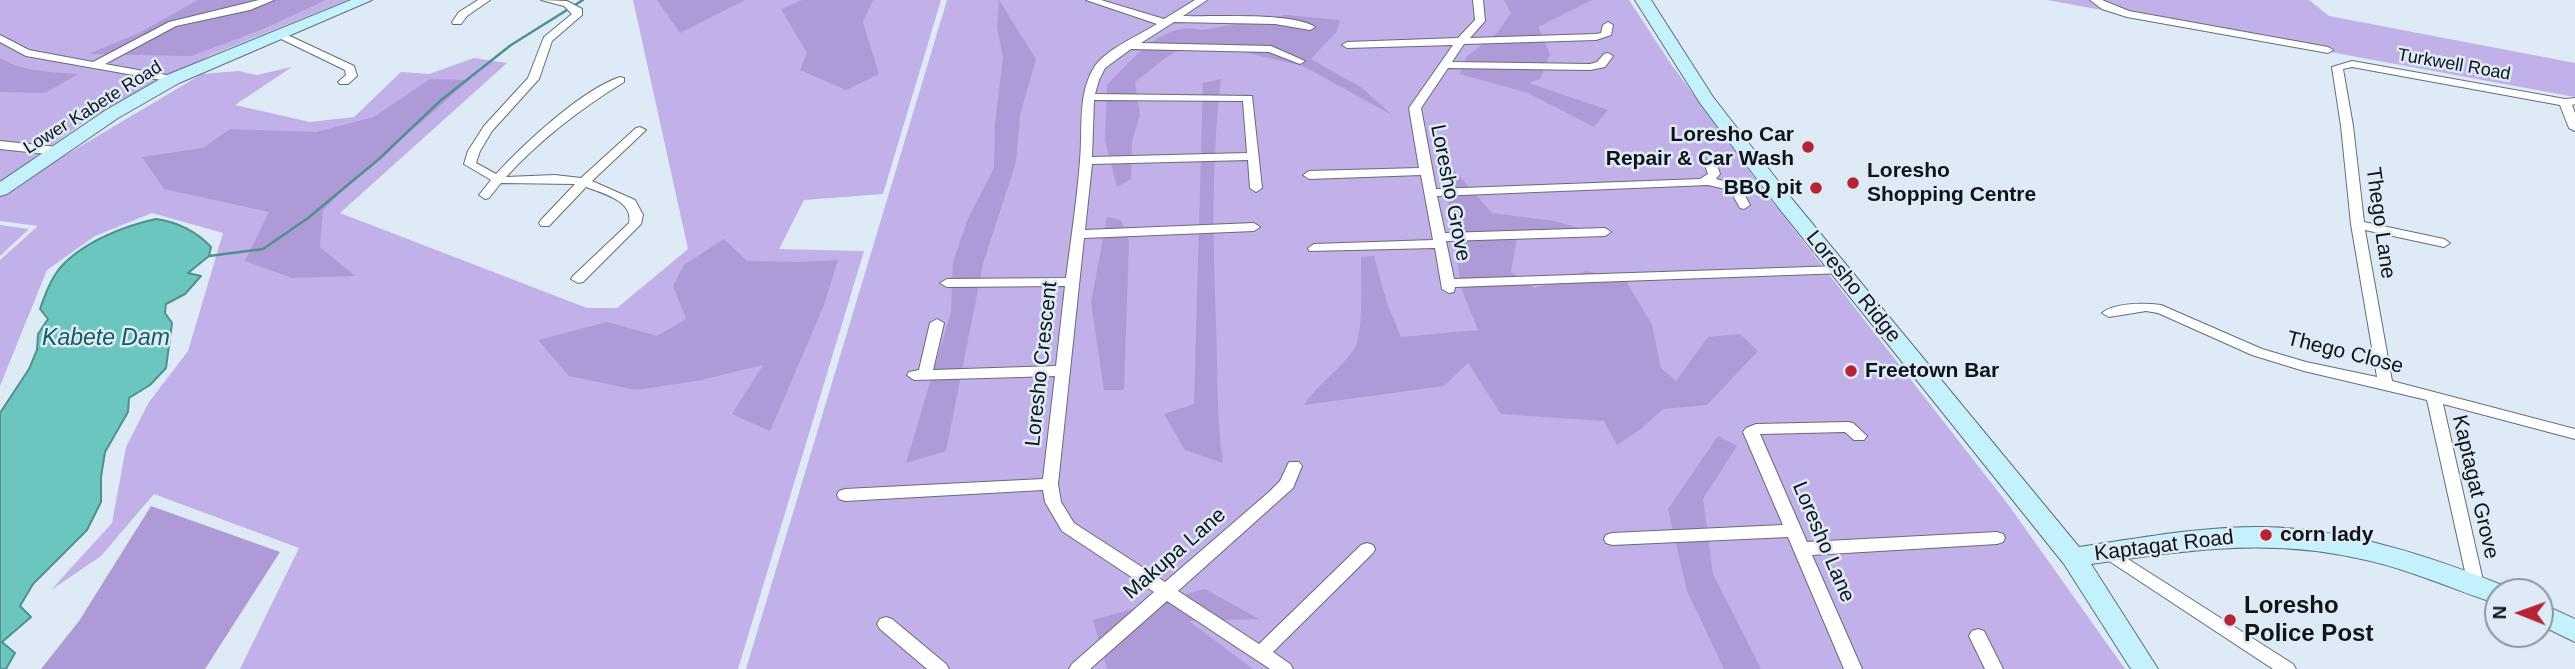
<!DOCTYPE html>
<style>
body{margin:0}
#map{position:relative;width:2575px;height:669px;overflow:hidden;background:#deebf7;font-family:Helvetica,sans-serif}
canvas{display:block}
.north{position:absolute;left:2484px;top:578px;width:70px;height:70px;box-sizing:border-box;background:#deebf7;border:2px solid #8b959e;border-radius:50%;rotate:271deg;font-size:19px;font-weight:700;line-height:28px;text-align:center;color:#0f1418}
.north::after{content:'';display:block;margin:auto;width:24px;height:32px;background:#b52334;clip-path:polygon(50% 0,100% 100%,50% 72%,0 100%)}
</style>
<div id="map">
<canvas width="2575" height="669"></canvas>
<div class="north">N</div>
</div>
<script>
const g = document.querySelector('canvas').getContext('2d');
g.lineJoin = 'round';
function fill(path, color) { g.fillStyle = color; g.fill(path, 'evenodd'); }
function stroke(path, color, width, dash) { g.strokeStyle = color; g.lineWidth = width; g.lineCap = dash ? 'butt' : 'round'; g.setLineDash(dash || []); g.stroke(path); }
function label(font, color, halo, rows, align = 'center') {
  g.font = font + ' Helvetica,sans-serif'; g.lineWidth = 5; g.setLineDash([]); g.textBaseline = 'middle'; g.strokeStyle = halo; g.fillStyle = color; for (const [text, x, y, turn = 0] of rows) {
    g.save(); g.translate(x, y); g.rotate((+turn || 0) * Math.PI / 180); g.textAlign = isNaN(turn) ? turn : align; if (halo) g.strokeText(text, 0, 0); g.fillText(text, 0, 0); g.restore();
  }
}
fill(new Path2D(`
 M0,0H348L211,55L87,120L0,182Z
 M633,0H941L883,194L804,200L779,249L864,251L738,669H240L299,548L154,494L101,556L51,590L112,523L126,447L149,402L188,351L223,233L152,213L95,236L47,270L0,386V260L38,226L0,221V194L202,74L238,71L257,75L292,67L235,105L310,122L354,117L401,72L429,74L474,58L507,63L340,213L587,308H617L688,249Z
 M947,0H1629L1671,64L1767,195L2007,503L2125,669H746Z
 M2047,0H2309L2329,16L2575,63V97Z
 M0,225L29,229L0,256Z`), '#c2b0e9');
fill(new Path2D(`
 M198,0H326L261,30L191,56L88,54L139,33Z
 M657,0H745L680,33Z
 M802,0H873L863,22L879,74L846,90L800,70L807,53L781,9Z
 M999,0L1036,59L1020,115L1016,162L983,264L946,451L906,463L951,312L953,262L967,221L994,168L995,124L1003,57L997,28Z
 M1504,0H1592L1538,27L1550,54L1540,79L1529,83L1608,110L1594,127L1528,93L1460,74L1466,57L1497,33L1511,13Z
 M1285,15L1340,20L1337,31L1311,59L1362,88L1392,115L1303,66L1227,48L1190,45L1168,56L1135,82L1140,115L1132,142L1131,179L1117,187L1105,140L1107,85C1131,61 1163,19 1202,30Z
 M0,58C23,72 52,72 78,74L45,93L0,92Z
 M430,79L469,80C421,124 369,164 323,210L320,247L355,276L292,278L245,261L269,212L164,189L142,157L203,148L230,129L316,132L374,117Z
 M1221,79C1211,161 1213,242 1216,325C1218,371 1216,417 1223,463L1185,450L1164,414L1194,404L1203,83Z
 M1446,161L1492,213L1554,221L1593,232H1518L1511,272L1535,288L1587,271L1626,281L1652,325L1661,368L1676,381L1708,337L1740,334L1758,351L1707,405L1663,409L1641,429L1617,445L1604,421L1501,414L1468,363L1444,386L1304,405C1318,384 1342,368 1354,349C1364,334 1361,277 1361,257L1374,256L1387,303L1401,337L1478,330L1462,290L1449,211Z
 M1107,217L1121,220L1129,241L1124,390H1104L1091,302Z
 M724,239L747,261L801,262L838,260L824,305L770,431L732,414L763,365L697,381L636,390L569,376L538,340L607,322L657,336L686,319L673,286L684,265Z
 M1718,436L1737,446L1703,499L1713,574L1761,669H1724L1687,591L1668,509Z
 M151,506L280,552L205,669H41L79,621Z
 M1205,589L1259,619L1189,621L1253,669H1107L1093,620Z`), '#ad9ad6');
const water = new Path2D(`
 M156,219C177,222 196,231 211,247L209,256L188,273L201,276L185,294L166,304L165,313L172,323L166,368L150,385L129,398L128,412L105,452L101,477V502L87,530L33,584L20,606L31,617L2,642L15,653L6,669H0V413L29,369L37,350L38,334L48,319L40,309C45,295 50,281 59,269C81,243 123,226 156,219Z`);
fill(water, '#6ac6bf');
stroke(water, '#4f918d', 2);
stroke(new Path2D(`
 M209,256L263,249L308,218L379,159L440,101L511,45L583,0`), '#4f918d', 2.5);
const street = new Path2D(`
 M259,0H274L250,10L176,26L105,64L177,77V81L173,82L26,56L0,42V35L29,50L93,62L169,22Z
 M478,0H490L467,16L461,24H453L452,22L459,12Z
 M541,0L567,1L582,9V15L552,41L539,79L492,131L480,151L476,163L496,174C524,144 581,90 620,77L624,78V82C580,109 541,139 506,177L555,175L581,178L636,128L640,127L646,130L592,181L635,200L643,215L641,224L583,282L578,283L571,279L573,276L629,223C634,201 602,193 586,187L549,226H541L539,223L541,220L575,184L501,183L489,198L485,199L479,195L491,180L464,164L468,151L484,126L528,78L544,37L572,14L564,6Z
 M1086,0H1101L1164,19L1195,0H1207L1183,16C1213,17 1293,12 1315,27L1310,30L1275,24L1174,22L1141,43L1271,46L1305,61L1300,64L1269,52L1131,49L1105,68L1099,80L1095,94L1252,96L1262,188L1256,192L1250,188L1248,160L1092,164L1085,230L1254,223L1260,227L1254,231L1084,238L1058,484L1061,502L1074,523L1165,582L1269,492L1280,481L1289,462H1299L1302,466L1293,488L1178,591L1259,644L1361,545L1367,543L1373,545L1375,549L1373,553L1273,652L1290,664L1293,669H1270L1167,601L1090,669H1069L1072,664L1154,592L1062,531L1045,502L1043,490L845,501L839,499L837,495L839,491L845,489L1043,479L1055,376L914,380L907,375L909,372L919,370L930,323L937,319L944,323L933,370L1056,366L1065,286L947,287L940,283L947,279L1066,278C1071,239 1077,200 1080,161C1083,130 1077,93 1095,66C1108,48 1138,36 1157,24ZM1094,100L1243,101L1247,153L1092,157Z
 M1473,0H1483L1485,21L1470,38L1596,34L1601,33L1603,25L1608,22L1613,25L1611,35L1596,40L1464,44L1452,62L1590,64L1597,62L1604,54L1608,53L1613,56L1605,67L1590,70L1448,68L1421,108L1436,189L1700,179L1708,174L1704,162L1710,158L1716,162L1720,174L1716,179L1739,185L1750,205L1744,209L1740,208L1730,190L1708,185L1437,196L1445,233L1605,228L1611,232L1605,236L1446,241L1454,279L1839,266L1844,267L1846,270L1844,273L1455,287L1454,292L1449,293L1442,289L1435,248L1309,251L1308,248L1314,244L1433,240L1421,175L1309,179L1303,175L1309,171L1419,168L1409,108L1453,45L1347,48L1342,45L1347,42L1458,38L1475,20Z
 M2090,0H2102L2129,11L2328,47L2333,50L2328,53L2127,17L2102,9Z
 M279,31L354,66L357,76L348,84H340L338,82L346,75L345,70L275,36V32Z
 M2352,61L2565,99L2575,98V104L2572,105L2575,113V131L2569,128L2560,105L2352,67L2343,69L2353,126L2364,222L2444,239L2450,243L2444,247L2365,230L2392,381L2575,429V439L2443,404L2484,585L2482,590L2476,592L2470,590L2468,585L2427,400L2304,371L2252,355L2158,313L2146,311L2109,317L2102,313C2115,302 2145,303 2161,305L2262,349L2306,362L2377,377L2351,224L2341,126L2332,67Z
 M0,141L57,147L63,151L57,155L0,149Z
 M1848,422L1853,423L1867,436L1864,440H1854L1845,432L1760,434L1807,542L1997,532L2003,534L2005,538L2003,542L1997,544L1812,555L1862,669H1844L1788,537L1612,545L1606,543L1604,539L1606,535L1612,533L1783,525L1743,432L1746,428L1756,424Z
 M2109,547L2293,664L2296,669H2273L2103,557L2101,553L2103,549Z
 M886,617L892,619L946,664L949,669H927L880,629L877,624L880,619Z
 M1978,629L1984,631L2003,669H1985L1969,636L1972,631Z`);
const secondary = new Path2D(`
 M351,0H372L179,83L118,118L7,194L0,196V182L106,110L167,75Z
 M1635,0H1651L1713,97L1792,199L2079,547C2140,538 2202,526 2265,527C2348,529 2430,556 2507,587L2510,592H2498V604C2454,590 2412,570 2366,560C2268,537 2189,550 2091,564L2158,669H2131L2064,564L1778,207L1700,103Z
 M2540,603L2575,619V642L2540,625Z`);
stroke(street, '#636e79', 2);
stroke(secondary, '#636e79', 2);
fill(street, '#fff');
fill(secondary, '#c3f2fd');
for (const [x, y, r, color] of [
 [1808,147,7,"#b52334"],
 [1853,183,7,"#b52334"],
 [1816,188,7,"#b52334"],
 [1851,371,7,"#b52334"],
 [2266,535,7,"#b52334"],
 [2230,620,7,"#b52334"]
]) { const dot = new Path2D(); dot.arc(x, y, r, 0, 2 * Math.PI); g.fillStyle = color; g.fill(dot); stroke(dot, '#deebf7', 2.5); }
label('18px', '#0f1418', '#deebf7', [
 ["Turkwell Road",2454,65,10],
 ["Lower Kabete Road",93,108,-32]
]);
label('bold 21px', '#0f1418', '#deebf7', [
 ["Loresho Car",1794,135,"right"],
 ["Repair & Car Wash",1794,159,"right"],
 ["Loresho",1867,171],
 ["Shopping Centre",1867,195],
 ["BBQ pit",1802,188,"right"],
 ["Freetown Bar",1865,371],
 ["corn lady",2280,535]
], 'left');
label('21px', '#0f1418', '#deebf7', [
 ["Loresho Grove",1450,193,79],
 ["Thego Lane",2380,223,82],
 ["Loresho Ridge",1853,287,51],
 ["Thego Close",2345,353,14],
 ["Loresho Crescent",1042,364,-84],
 ["Kaptagat Grove",2475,487,77],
 ["Loresho Lane",1823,542,67],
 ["Kaptagat Road",2164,546,-7],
 ["Makupa Lane",1175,554,-41]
]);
label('italic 23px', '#0e5e5a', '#deebf7', [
 ["Kabete Dam",106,339]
]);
label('bold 24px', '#0f1418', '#deebf7', [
 ["Loresho",2244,606],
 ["Police Post",2244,634]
], 'left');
</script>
